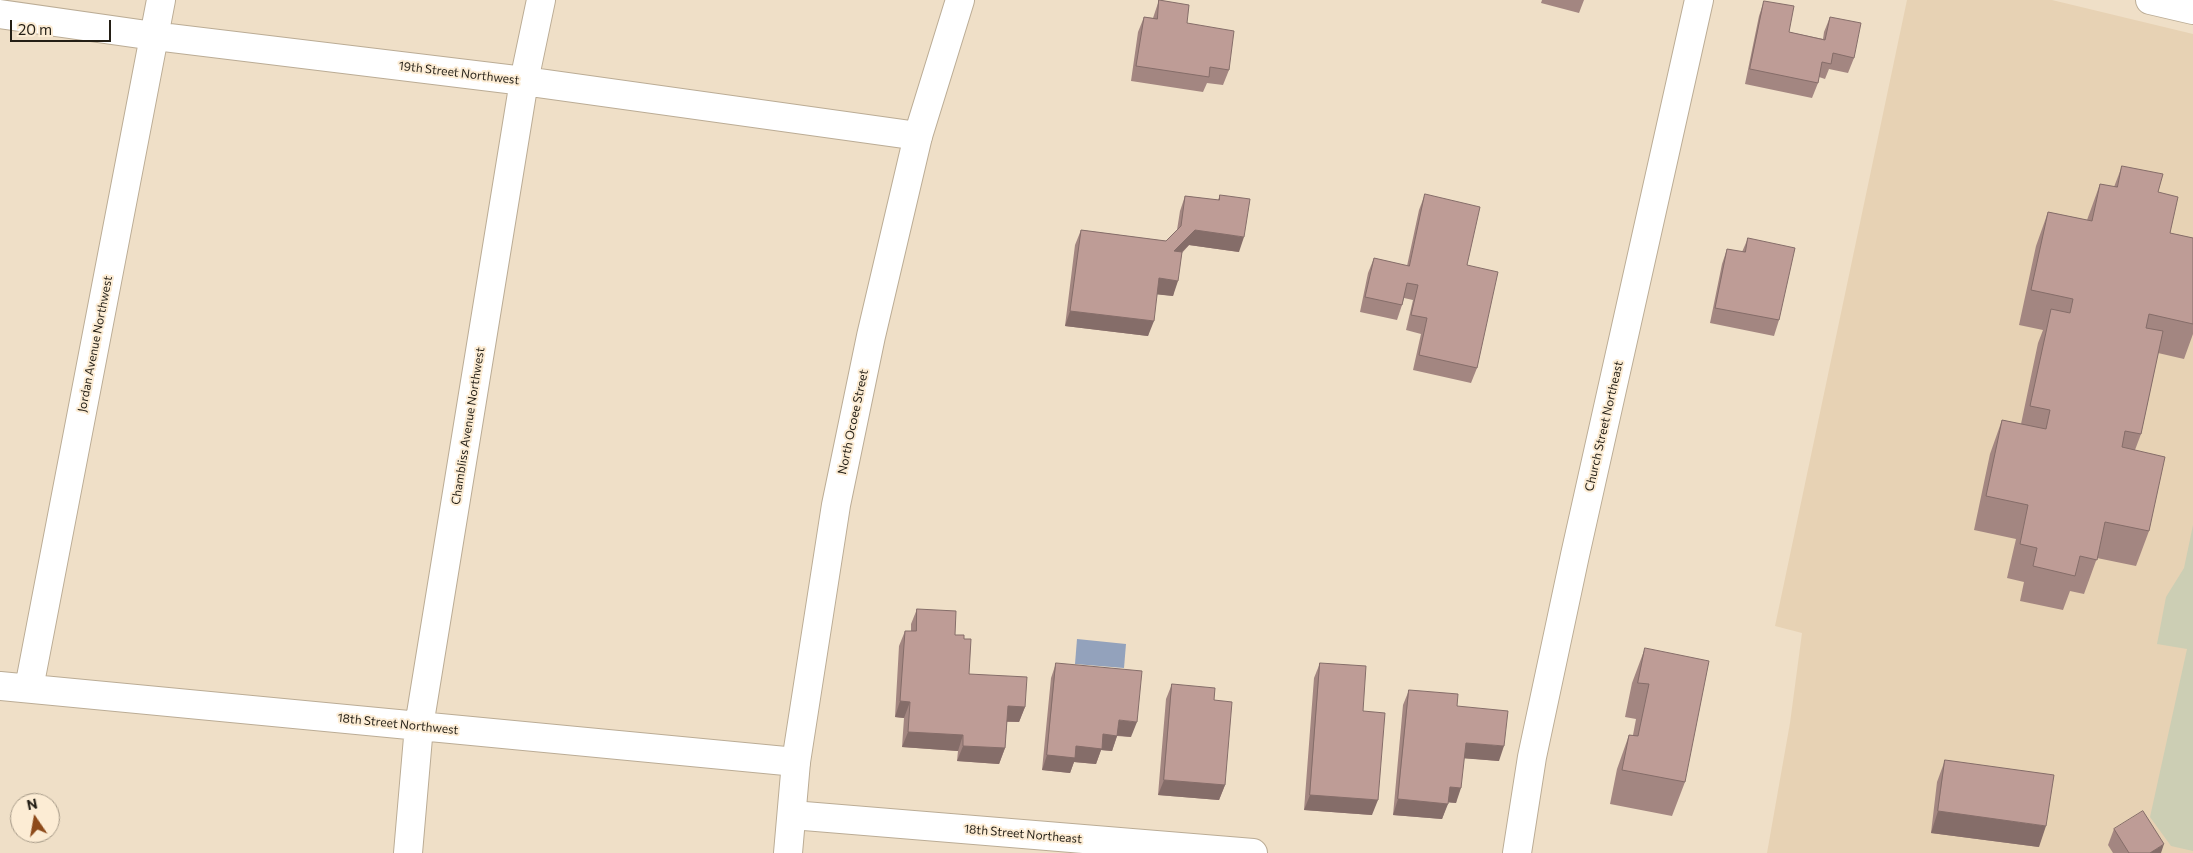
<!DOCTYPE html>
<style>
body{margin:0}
#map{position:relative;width:2193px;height:853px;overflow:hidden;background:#efdfc7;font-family:Commissioner,sans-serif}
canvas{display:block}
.north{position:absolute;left:10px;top:793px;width:50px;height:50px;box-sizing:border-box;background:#fcecd4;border:1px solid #a69a88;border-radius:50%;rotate:348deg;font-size:14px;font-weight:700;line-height:20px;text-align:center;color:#241f16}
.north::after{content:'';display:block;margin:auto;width:18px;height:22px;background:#8d4a1a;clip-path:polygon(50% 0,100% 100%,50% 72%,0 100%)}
.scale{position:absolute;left:10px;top:20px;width:101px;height:22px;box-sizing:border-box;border:2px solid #241f16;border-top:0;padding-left:6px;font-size:15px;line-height:18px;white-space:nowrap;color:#241f16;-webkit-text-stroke:4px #fcecd4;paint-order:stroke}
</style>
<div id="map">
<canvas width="2193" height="853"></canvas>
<div class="north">N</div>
<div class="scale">20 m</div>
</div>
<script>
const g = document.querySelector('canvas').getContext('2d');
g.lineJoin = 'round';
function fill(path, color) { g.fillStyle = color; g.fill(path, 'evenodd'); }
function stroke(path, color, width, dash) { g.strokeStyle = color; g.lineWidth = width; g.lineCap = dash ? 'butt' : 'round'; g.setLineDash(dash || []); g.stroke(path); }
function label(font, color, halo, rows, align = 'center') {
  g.font = font + ' Commissioner,sans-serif'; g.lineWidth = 4; g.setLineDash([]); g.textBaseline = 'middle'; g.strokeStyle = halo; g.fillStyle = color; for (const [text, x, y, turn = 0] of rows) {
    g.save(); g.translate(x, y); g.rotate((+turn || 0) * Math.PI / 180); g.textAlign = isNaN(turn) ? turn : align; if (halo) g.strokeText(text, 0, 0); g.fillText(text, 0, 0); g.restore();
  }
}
fill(new Path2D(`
 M1907,0H2052L2193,34V853H1767L1790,723L1802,633L1775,626Z`), '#e7d2b4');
fill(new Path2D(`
 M2193,525V851L2171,846L2150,817L2187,649L2157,644L2166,597L2184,568Z`), '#ccceb4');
fill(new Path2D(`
 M1077,639L1126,644L1124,668L1075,664Z`), '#93a2bc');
const street = new Path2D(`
 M0,14L154,36L524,81L918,136
 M0,686L796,762
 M29,688L161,0
 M792,815L1253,853
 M408,853L419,726L524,81L541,0
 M1517,853L1532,757L1575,555L1699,0`);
const secondary = new Path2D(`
 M2150,0L2193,10
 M788,853L796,762L836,505L871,336L918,136L960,0`);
stroke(street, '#bbac95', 30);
stroke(secondary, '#bbac95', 30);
stroke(street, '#fff', 28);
stroke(secondary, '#fff', 28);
fill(new Path2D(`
 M1159,0L1187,23L1229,70L1223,85L1207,83L1203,92L1131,81L1138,32L1144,17L1153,18Z
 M1542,0H1584L1579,13L1541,3Z
 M1764,1L1789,32L1823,39L1824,32L1830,17L1854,58L1848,73L1829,69L1825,79L1819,77L1818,83L1812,98L1745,84L1759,16Z
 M2122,166L2158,192L2170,233L2193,238V334L2184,359L2158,353L2141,434L2135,450L2149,531L2136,566L2097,558L2084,594L2070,591L2063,610L2020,601L2024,582L2007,578L2016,539L1974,530L1990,454L2002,420L2021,424L2038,343L2043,330L2019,325L2036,246L2048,212L2087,220L2100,184L2114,187Z
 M1425,194L1467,265L1477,368L1471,383L1413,370L1421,334L1406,330L1413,300L1404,298L1402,305L1397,320L1360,312L1368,273L1374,258L1407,266L1419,210Z
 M1220,195L1239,252L1189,245L1182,253L1173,296L1157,294L1148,336L1065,326L1075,245L1081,230L1166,241L1177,230L1180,211L1185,196L1218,200Z
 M1748,238L1779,320L1774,336L1710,323L1722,264L1727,249L1742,252Z
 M917,609L955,635L964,639L969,674L1025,707L1019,722H1007L1005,748L999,764L957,761L958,751L902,747L904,718L895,717L899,646L905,631H911V624Z
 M1645,648L1685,782L1672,816L1610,804L1617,769L1629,735H1633L1636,719L1625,717L1632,683Z
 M1056,663L1131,737L1117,736L1112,751L1101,750L1096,764L1074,762L1070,773L1042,770L1051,678Z
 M1320,663L1363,711L1372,815L1304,810L1314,678Z
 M1172,684L1214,700L1225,785L1219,800L1158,795L1166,699Z
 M1409,690L1457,706L1499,761L1464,758L1456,803L1448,802L1442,819L1393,815L1403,705Z
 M1945,760L2039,847L1931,833L1937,782Z
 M2114,829L2161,853H2113L2108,845Z`), '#a38681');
fill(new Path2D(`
 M1195,230L1244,237L1239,252L1189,245L1168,266L1174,251Z
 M1159,278L1178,281L1173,296L1153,294Z
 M1070,311L1154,321L1148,336L1065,326Z
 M900,701L910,702L904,718L895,717Z
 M1008,706L1025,707L1019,722L1002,721Z
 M1119,720L1137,722L1131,737L1113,735Z
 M908,732L963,735L958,751L902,747Z
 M1103,734L1117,736L1112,751L1101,750L1096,764L1074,762L1070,773L1042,770L1047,755L1076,746Z
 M1466,743L1504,746L1499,761L1460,758Z
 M963,746L1005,748L999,764L957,761Z
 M1164,780L1225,785L1219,800L1158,795Z
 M1450,787L1461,788L1456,803L1444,802Z
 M1310,795L1378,800L1372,815L1304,810Z
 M1398,799L1448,804L1442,819L1393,815Z
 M1938,811L2046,826L2039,847L1931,833Z
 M2164,844L2161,853H2150Z`), '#856d69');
const building = new Path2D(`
 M1159,0L1189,5L1187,23L1234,31L1229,70L1210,67L1209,77L1136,66L1144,17L1157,19Z
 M1764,1L1794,6L1789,32L1825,40L1830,17L1861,23L1854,58L1833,53L1831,64L1822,62L1818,83L1750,69Z
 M2122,166L2163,174L2158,192L2178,197L2170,233L2193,238V324L2149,314L2146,328L2163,331L2141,434L2125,431L2122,447L2165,457L2149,531L2105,522L2097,560L2080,556L2075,576L2033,566L2037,548L2020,544L2028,505L1986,496L2002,420L2046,429L2050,410L2030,406L2051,309L2070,313L2073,299L2031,290L2048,212L2092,221L2100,184L2117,187Z
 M1425,194L1480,207L1467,265L1498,272L1477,368L1419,355L1427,318L1411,315L1418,285L1407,283L1402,305L1365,297L1374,258L1409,266Z
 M1220,195L1250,199L1244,237L1195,230L1174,251L1182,252L1178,281L1159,278L1154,321L1070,311L1081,230L1166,241L1181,226L1185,196L1219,200Z
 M1748,238L1795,248L1779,320L1715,308L1727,249L1745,252Z
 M917,609L956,611L955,635H964V639H971L969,674L1027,677L1025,707L1008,706L1005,748L963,746V735L908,732L910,702L900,701L905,631H916Z
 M1645,648L1709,661L1685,782L1622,770L1629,735L1638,736L1649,684L1638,683Z
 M1056,663L1142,671L1137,722L1119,720L1117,736L1103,734L1102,749L1076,746L1075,758L1047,755Z
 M1320,663L1366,666L1363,711L1385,713L1378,800L1310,795Z
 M1172,684L1215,688L1214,700L1232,702L1225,785L1164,780Z
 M1409,690L1458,694L1457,706L1508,711L1504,746L1466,743L1461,788L1450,787L1448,804L1398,799Z
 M1945,760L2054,775L2046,826L1938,811Z
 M2143,811L2164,844L2150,853H2129L2114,829Z`);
fill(building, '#be9c96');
stroke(building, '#856d69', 1);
label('12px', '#241f16', '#fcecd4', [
 ["19th Street Northwest",459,73,7],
 ["Jordan Avenue Northwest",95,344,-79],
 ["North Ocoee Street",853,422,-78],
 ["Chambliss Avenue Northwest",468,426,-81],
 ["Church Street Northeast",1604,426,-77],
 ["18th Street Northwest",398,724,6],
 ["18th Street Northeast",1023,834,5]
]);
</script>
